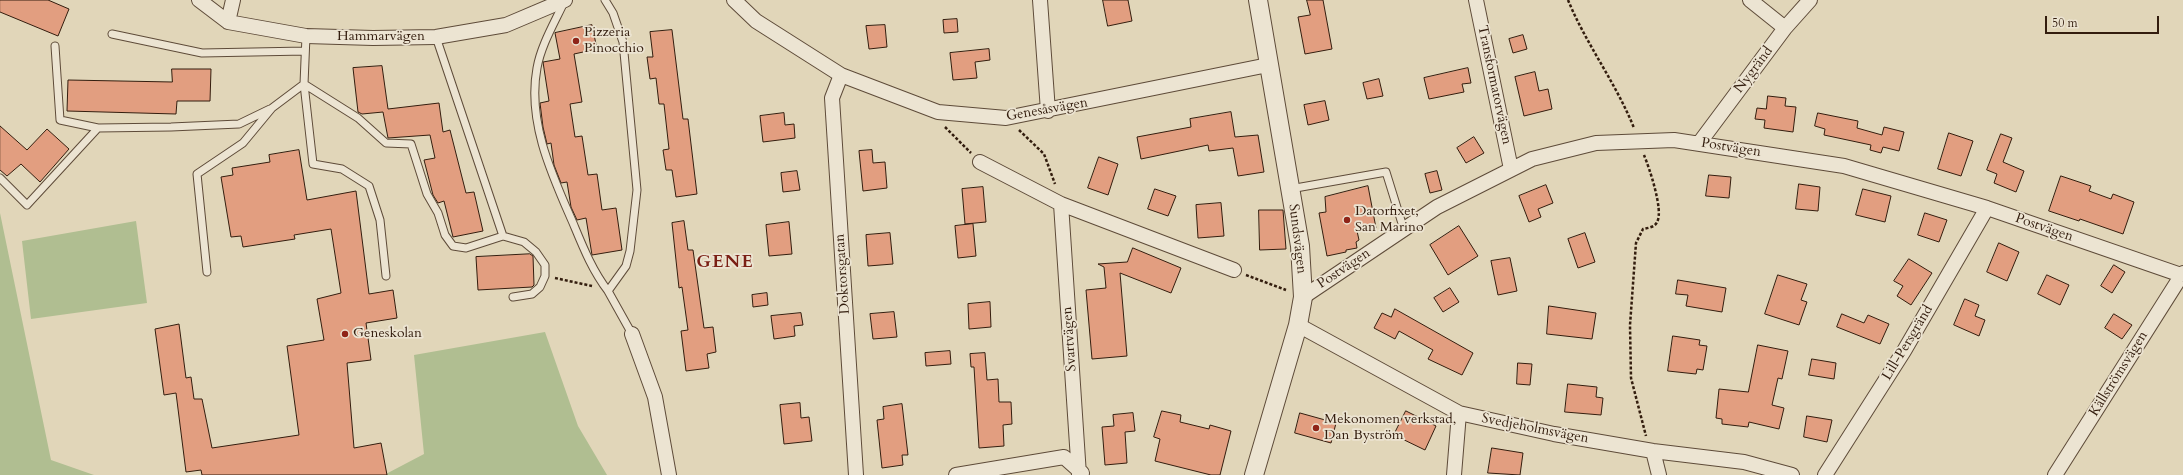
<!DOCTYPE html>
<meta charset="utf-8">
<style>
body{margin:0}
#map{position:relative;width:2183px;height:475px;overflow:hidden;background:#e1d6b9;font-family:Cardo,serif}
canvas{display:block}
.scale{position:absolute;left:2045px;top:16px;width:114px;height:18px;box-sizing:border-box;border:2px solid #331d0e;border-top:0;padding-left:5px;font-size:12px;line-height:14px;white-space:nowrap;color:#331d0e;-webkit-text-stroke:3px #ece4d2;paint-order:stroke}
</style>
<div id="map">
<canvas width="2183" height="475"></canvas>
<div class="scale">50 m</div>
</div>
<script>
const g = document.querySelector('canvas').getContext('2d');
g.lineJoin = 'round';
function fill(path, color) { g.fillStyle = color; g.fill(path, 'evenodd'); }
function stroke(path, color, width, dash) { g.strokeStyle = color; g.lineWidth = width; g.lineCap = dash ? 'butt' : 'round'; g.setLineDash(dash || []); g.stroke(path); }
function label(font, color, halo, rows, align = 'center') {
  g.font = font + ' Cardo,serif'; g.lineWidth = 3.5; g.setLineDash([]); g.textBaseline = 'middle'; g.strokeStyle = halo; g.fillStyle = color; for (const [text, x, y, turn = 0] of rows) {
    g.save(); g.translate(x, y); g.rotate((+turn || 0) * Math.PI / 180); g.textAlign = isNaN(turn) ? turn : align; if (halo) g.strokeText(text, 0, 0); g.fillText(text, 0, 0); g.restore();
  }
}
fill(new Path2D(`
 M0,213L51,460L94,475H0Z
 M136,221L147,303L31,319L22,241Z
 M545,332L578,426L607,475H384L424,454L414,355Z`), '#b0be91');
const building = new Path2D(`
 M0,0H48L69,9L58,36L0,12Z
 M1103,0H1128L1132,21L1108,26Z
 M1307,0H1323L1332,49L1305,54L1298,17L1310,15Z
 M957,19L958,32L944,33L943,20Z
 M592,25L597,49L574,54L582,102L570,104L575,137L582,136L588,175L597,174L602,210L616,208L622,250L592,255L586,218L577,220L571,207L567,182L561,183L554,165L551,143L547,144L543,127L540,103L549,101L543,62L560,59L555,33Z
 M885,25L887,47L869,49L866,26Z
 M672,30L683,119H688L697,194L676,197L672,170H666L663,150L669,149L664,104H659L656,78L650,79L647,57H653L650,32Z
 M1523,35L1527,49L1513,53L1509,39Z
 M989,49L990,60L975,62L977,78L953,80L950,53Z
 M382,66L388,109L439,103L443,132L450,130L466,193L474,192L483,231L453,237L444,201L438,203L433,195L424,160L435,158L430,135L388,138L383,112L362,114L358,112L353,68Z
 M1468,68L1471,83L1462,84L1464,92L1429,99L1424,78Z
 M172,69H211L210,101H177L176,114L67,111L68,80L172,82Z
 M1535,72L1539,91L1548,89L1552,109L1524,116L1515,77Z
 M1379,79L1383,96L1367,99L1363,83Z
 M1768,96L1786,98L1785,106L1796,107L1793,132L1764,128L1765,120L1755,119L1757,108L1766,109Z
 M1325,101L1329,120L1308,125L1304,105Z
 M1231,112L1235,137L1258,135L1264,172L1238,176L1233,148L1209,151L1208,145L1141,159L1137,137L1191,127L1190,119Z
 M784,113L785,125L794,124L795,138L763,142L760,116Z
 M1818,113L1858,121L1857,128L1882,135L1884,127L1904,132L1899,151L1883,147L1881,153L1870,150L1871,145L1824,135L1825,129L1815,126Z
 M0,126L27,150L47,129L69,149L40,182L21,164L7,176L0,170Z
 M1949,133L1973,141L1961,176L1938,169Z
 M2001,134L2012,138L2003,162L2024,171L2016,192L1994,183L1997,174L1987,170Z
 M1474,137L1484,153L1466,163L1457,148Z
 M299,150L307,200L356,191L369,294L393,290L397,318L366,323L371,360L347,363L354,448L381,443L387,475H202L201,470L186,472L176,393L164,395L155,329L179,324L186,378L191,377L194,399H202L212,448L299,435L287,346L324,340L317,299L341,293L331,229L294,235L295,239L243,247L241,236L231,237L221,177L233,175L232,168L270,162L269,155Z
 M872,150L873,163L885,162L887,188L863,191L859,151Z
 M1099,157L1118,164L1108,195L1088,188Z
 M797,171L800,190L783,192L781,173Z
 M1437,171L1442,190L1430,193L1425,174Z
 M1709,175L1731,177L1729,198L1706,196Z
 M2061,176L2091,186L2089,191L2111,199L2113,194L2134,202L2123,234L2080,219L2079,221L2049,211Z
 M1799,184L1820,187L1818,211L1796,209Z
 M1546,185L1553,203L1538,209L1541,217L1529,222L1519,196Z
 M1368,186L1376,228L1357,231L1359,240L1356,242L1357,248L1346,250V252L1327,256L1319,213L1326,212L1325,197Z
 M983,187L986,222L965,224L962,189Z
 M1155,189L1176,196L1168,216L1148,209Z
 M1863,189L1891,196L1885,222L1856,215Z
 M1221,203L1224,236L1198,238L1196,205Z
 M1259,210H1283L1286,249L1260,250Z
 M1925,213L1947,220L1939,242L1918,235Z
 M684,221L688,250H693L704,328L713,327L716,352L707,354L709,368L686,371L681,331L688,330L682,287L679,288L672,223Z
 M789,222L792,254L769,256L766,225Z
 M973,224L976,256L958,258L955,226Z
 M1459,226L1478,256L1448,275L1430,245Z
 M890,233L893,264L868,266L866,235Z
 M1585,233L1595,262L1578,268L1568,239Z
 M1999,243L2019,252L2007,281L1987,272Z
 M1133,248L1181,268L1171,293L1120,273L1127,356L1092,359L1086,290L1106,288L1104,267L1098,264L1127,262Z
 M530,254L533,256L534,285L532,287L478,290L476,257Z
 M1510,258L1517,291L1498,295L1491,261Z
 M1909,259L1932,273L1911,305L1897,296L1903,286L1894,281Z
 M2114,265L2125,272L2112,293L2101,286Z
 M1778,275L1807,284L1801,300L1807,302L1799,325L1765,314Z
 M2047,275L2069,285L2060,305L2038,294Z
 M1678,280L1726,288L1722,312L1686,306L1688,295L1676,294Z
 M1450,288L1459,302L1443,312L1434,298Z
 M767,293L768,305L753,307L752,295Z
 M1965,299L1979,305L1975,316L1985,320L1979,336L1954,325Z
 M990,302L991,327L969,329L968,304Z
 M1549,306L1596,313L1592,339L1547,334Z
 M1395,309L1473,353L1462,375L1428,359L1433,350L1399,331L1395,339L1374,328L1382,313L1391,317Z
 M894,312L897,337L873,339L870,314Z
 M801,313L803,325L794,326L795,336L774,339L771,316Z
 M1842,314L1864,323L1868,315L1889,324L1880,344L1837,327Z
 M2114,314L2132,325L2122,339L2105,328Z
 M1673,336L1700,340L1699,345L1707,346L1703,370L1697,369L1696,374L1668,371Z
 M1758,345L1788,351L1782,379L1778,378L1772,405L1784,408L1779,429L1749,422L1748,427L1722,424V419L1716,418L1719,389L1748,392Z
 M950,351L951,364L926,366L925,353Z
 M985,353L987,380L998,379L999,402H1011L1012,424L1003,425L1004,446L979,448L974,367H971L970,354Z
 M1812,359L1836,363L1834,379L1809,375Z
 M1518,363L1532,364L1530,385L1517,384Z
 M1568,384L1597,387L1596,397L1603,398L1601,415L1565,412Z
 M800,403L801,418L809,417L812,441L784,444L780,405Z
 M902,404L908,455H902L903,465L882,468L877,420L884,419L883,407Z
 M1162,411L1181,415L1180,422L1209,429L1210,425L1231,431L1220,475H1211L1155,461L1160,439L1154,437Z
 M1406,411L1436,426L1425,450L1394,435Z
 M1133,413L1135,431L1125,432L1127,463L1105,465L1102,427L1114,426L1113,415Z
 M1300,413L1336,423L1331,443L1295,433Z
 M1807,416L1832,420L1827,442L1804,437Z
 M1492,448L1523,453L1520,475L1488,473Z`);
fill(building, '#e29e80');
stroke(building, '#331d0e', 1);
const service = new Path2D(`
 M565,0C555,22 541,45 537,68C527,122 552,175 573,223C583,247 592,270 608,291
 M605,0L613,13L623,42L637,190L630,251L626,266L608,291L632,334
 M112,34L202,53L305,51
 M306,36L304,84L313,164L342,169L369,186L380,220L386,276
 M436,37L503,236
 M98,128L171,127L239,124L270,109
 M0,178L27,205L98,128L60,120L55,46
 M1290,189L1386,172L1404,230
 M207,272L197,174L243,143L272,108L304,84L358,118L386,143L411,144L427,194L438,213L445,235L453,246L466,248L503,236L524,242L536,252L545,265V276L540,287L532,294L513,297`);
const minor = new Path2D(`
 M199,0L228,22L306,36L373,38L436,37L506,25L565,0
 M734,0L756,21L841,75L938,112L1006,118L1268,65
 M1040,0L1048,111
 M1476,0L1511,169
 M1750,0L1785,28
 M228,22L233,0
 M841,75L832,98L856,475
 M1700,142L1785,28L1810,0
 M980,162L1061,204
 M1303,297L1437,207L1532,159L1596,143L1674,140L1844,166L1987,208L2181,275
 M1298,325L1459,413L1554,434L1653,451L1744,462L1792,475
 M632,334L655,397L669,475
 M1653,451L1659,475
 M956,475L1064,457L1082,473
 M1079,475L1061,204L1234,270
 M1454,475L1459,413
 M1825,475L1904,351L1987,208
 M2055,475L2183,273`);
const tertiary = new Path2D(`
 M1254,475L1298,325L1303,297L1300,246L1258,0`);
stroke(service, '#5e4b39', 9);
stroke(minor, '#5e4b39', 16);
stroke(tertiary, '#5e4b39', 20);
stroke(new Path2D(`
 M1568,0C1586,44 1616,83 1634,128
 M945,127L971,153
 M1019,130L1044,154L1055,184
 M1644,155C1649,167 1664,211 1657,222C1655,227 1648,228 1643,229L1636,243L1630,325L1631,378L1646,436
 M1246,275L1286,290
 M555,278L592,286`), '#331d0e', 2.5, [3, 2]);
stroke(service, '#ece4d2', 7);
stroke(minor, '#ece4d2', 14);
stroke(tertiary, '#ece4d2', 18);
for (const [x, y, r, color] of [
 [576,41,4,"#8f2418"],
 [1347,220,4,"#8f2418"],
 [345,334,4,"#8f2418"],
 [1316,428,4,"#8f2418"]
]) { const dot = new Path2D(); dot.arc(x, y, r, 0, 2 * Math.PI); g.fillStyle = color; g.fill(dot); stroke(dot, '#ece4d2', 1.5); }
label('14px', '#331d0e', '#ece4d2', [
 ["Pizzeria",584,33],
 ["Pinocchio",584,49],
 ["Datorfixet,",1355,212],
 ["San Marino",1355,228],
 ["Geneskolan",353,334],
 ["Mekonomen verkstad,",1324,420],
 ["Dan Byström",1324,436]
], 'left');
label('14px', '#331d0e', '#ece4d2', [
 ["Hammarvägen",381,37],
 ["Nygränd",1754,70,-53],
 ["Transformatorvägen",1494,85,78],
 ["Genesåsvägen",1047,110,-10],
 ["Postvägen",1731,148,9],
 ["Postvägen",2044,228,19],
 ["Sundsvägen",1297,239,83],
 ["Postvägen",1344,269,-34],
 ["Doktorsgatan",843,274,-94],
 ["Svartvägen",1070,339,-94],
 ["Lill-Persgränd",1908,343,-59],
 ["Källströmsvägen",2119,374,-58],
 ["Svedjeholmsvägen",1535,429,11]
]);
g.letterSpacing = '1px';
label('bold 18px', '#7a1f14', '#ece4d2', [
 ["GENE",725,263]
]);
g.letterSpacing = '0px';
</script>
